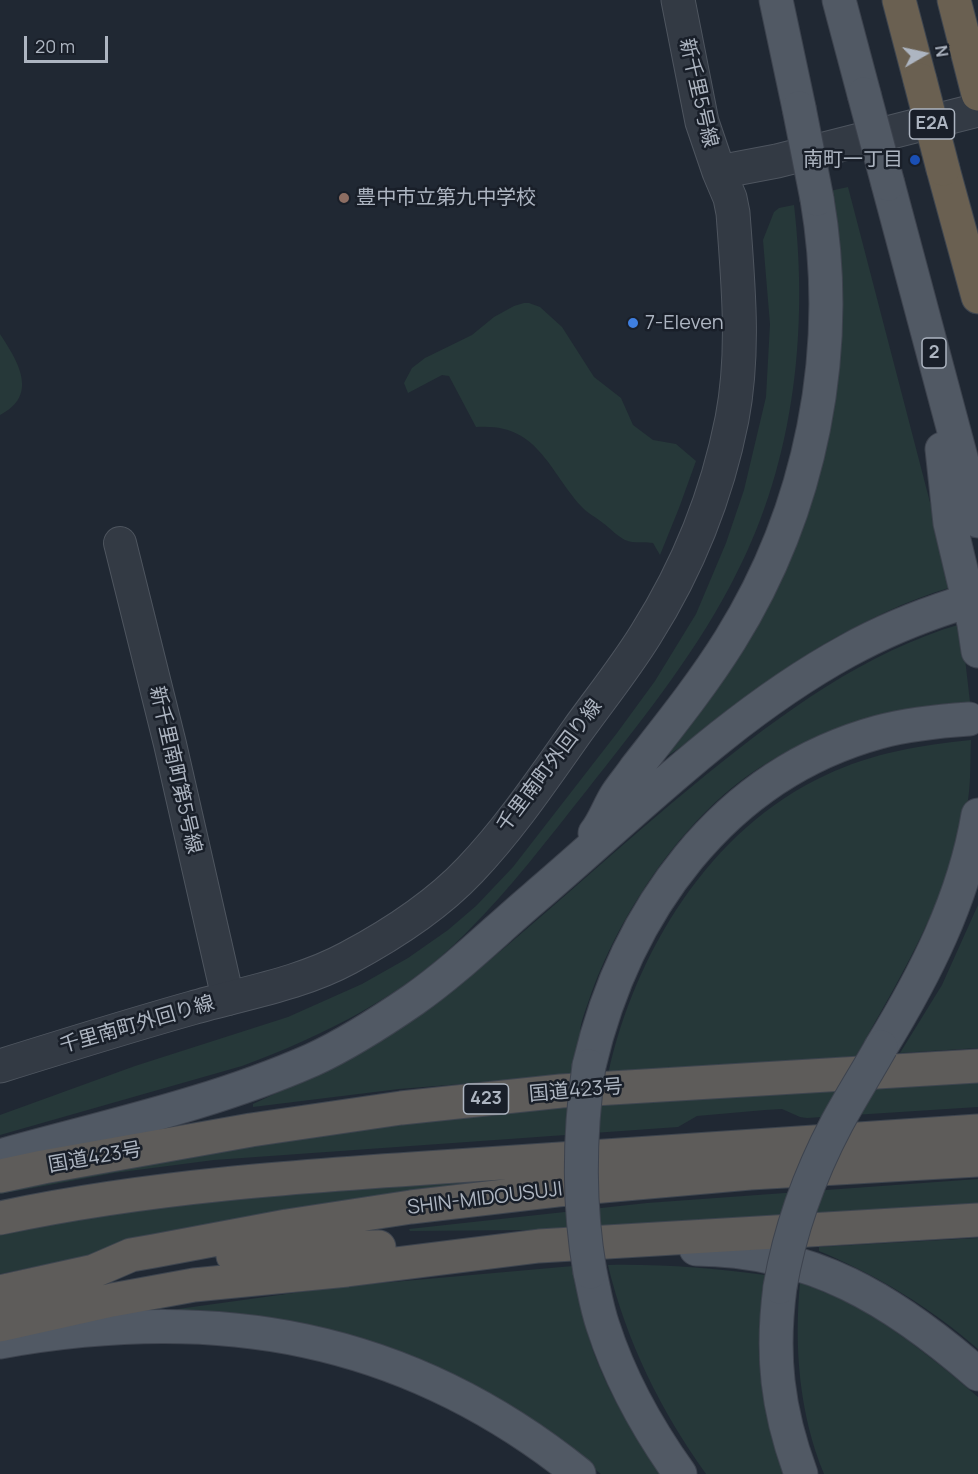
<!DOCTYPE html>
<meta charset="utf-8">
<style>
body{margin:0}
#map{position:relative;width:978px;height:1474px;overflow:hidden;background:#202833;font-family:Manrope,sans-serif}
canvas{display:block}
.north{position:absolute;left:894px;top:24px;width:60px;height:60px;-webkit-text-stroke:4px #191f29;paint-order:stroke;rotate:81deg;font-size:16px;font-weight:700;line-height:24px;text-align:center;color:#adb5c1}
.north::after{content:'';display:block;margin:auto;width:21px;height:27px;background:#adb5c1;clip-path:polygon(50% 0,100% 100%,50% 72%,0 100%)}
.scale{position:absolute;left:24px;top:36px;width:84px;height:27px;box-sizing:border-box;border:3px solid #adb5c1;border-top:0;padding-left:8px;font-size:18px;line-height:21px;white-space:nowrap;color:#adb5c1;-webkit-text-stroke:4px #191f29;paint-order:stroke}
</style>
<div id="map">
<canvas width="978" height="1474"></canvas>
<div class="north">N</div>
<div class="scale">20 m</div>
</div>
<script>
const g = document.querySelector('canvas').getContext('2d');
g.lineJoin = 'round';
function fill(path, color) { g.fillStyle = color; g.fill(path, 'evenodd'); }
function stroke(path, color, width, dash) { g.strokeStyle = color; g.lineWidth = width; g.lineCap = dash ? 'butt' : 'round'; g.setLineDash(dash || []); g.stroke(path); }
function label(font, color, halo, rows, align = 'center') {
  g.font = font + ' Manrope,"Noto Sans JP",sans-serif'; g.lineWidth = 5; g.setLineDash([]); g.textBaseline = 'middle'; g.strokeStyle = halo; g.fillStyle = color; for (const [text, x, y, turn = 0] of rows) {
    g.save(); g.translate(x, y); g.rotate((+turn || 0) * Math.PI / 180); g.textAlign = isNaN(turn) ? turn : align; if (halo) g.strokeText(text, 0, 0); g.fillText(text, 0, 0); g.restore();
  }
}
fill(new Path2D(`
 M848,187L952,587C858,615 777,671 700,731L694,738L663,759L787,552L825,192Z
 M794,205C809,336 793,471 729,588C690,661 638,725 587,790C548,839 511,888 467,932C406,995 323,1036 242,1066L0,1135V1115L135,1066L288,1017L362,984L408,958L448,930L476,906L513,867L617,733L655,681L696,614L726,543L744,490L766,397L770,324L763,240L774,212L779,208Z
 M524,303H529L540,307L562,327L594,377L621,398L633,425L653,440L676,444L696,461L679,508L660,555L653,543C643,541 635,544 625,540C617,536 610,528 603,523C596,517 588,514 581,506C548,469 537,422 476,427L449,376L442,375L408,393L404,383L412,368L425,358L472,335L494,317L514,306Z
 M0,334C17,360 40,395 0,415Z
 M961,624L970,702C896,706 823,727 759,768C683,817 618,915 589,1000C586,1009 581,1021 580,1031C580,1034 581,1037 581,1040C581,1051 575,1064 573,1075L399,1089L253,1107V1104C317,1074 381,1042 440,1001C531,929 616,848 707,774C784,712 865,652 961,624Z
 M971,740C970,760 971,781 968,800C951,894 902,974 856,1056L608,1075C634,954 710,828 826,775C872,753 921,745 971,740Z
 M978,905V1048L900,1053L942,985Z
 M978,1079V1107L807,1118L800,1117L782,1109L765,1110L697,1116L678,1127L214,1160L114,1173L0,1194V1184L170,1151L544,1107Z
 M601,1165L166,1240L0,1274V1228L66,1214Z
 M978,1179V1207L653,1229L410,1231L409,1229L647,1203Z
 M978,1238V1349C931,1308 877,1275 819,1251V1247Z
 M608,1265C661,1264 713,1268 765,1275C763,1295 760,1315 759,1334C757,1381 768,1430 784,1474H706C661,1411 626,1341 608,1265Z
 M573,1266C579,1296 584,1327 595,1356C611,1398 635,1437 660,1474H601L546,1433L499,1404L176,1312L178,1309L337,1287Z
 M800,1282C821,1291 843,1299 863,1311C904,1335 942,1366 978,1397V1474H824C799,1413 794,1347 800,1282Z`), '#263839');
const minor = new Path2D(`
 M120,543L170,744L228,999`);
const tertiary = new Path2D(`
 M678,0L702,122L719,172L777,161L978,110
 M0,1066C64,1046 128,1026 192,1008C244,993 300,984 348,958C391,935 436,906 470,870C510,828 543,779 577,731C600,699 625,668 646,634C687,569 717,495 732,419C745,351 738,282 733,213L730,198L719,172`);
const primary = new Path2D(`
 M776,0L799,108
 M839,0L864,94
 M888,184L978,521
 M942,449L950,523L974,624L978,651
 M595,833C604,822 609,806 617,794C623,785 630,777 636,768C668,727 702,685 730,640C811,510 843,351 817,199
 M881,1047C925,975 964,899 978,815
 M589,1066C625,912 722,775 879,732C909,724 939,721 969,719
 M0,1156C104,1127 212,1104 312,1060C347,1044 381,1022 413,1000C456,970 494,932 534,898C634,813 730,715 847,651C881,632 918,617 955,605
 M696,1249C812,1250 893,1300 978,1374
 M590,1272C594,1290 597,1309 603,1326C620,1379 648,1429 680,1474
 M780,1287C771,1355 777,1409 801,1474
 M0,1342C216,1303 405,1334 579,1474`);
const trunk = new Path2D(`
 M0,1176L43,1167L251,1130L401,1108L561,1091L978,1066
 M0,1218C150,1186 303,1176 456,1166C630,1153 804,1142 978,1131
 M233,1256L317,1248L379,1247
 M0,1292L94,1271L131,1255L154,1251L287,1226L411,1207L557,1190L750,1173L978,1160
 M0,1325L112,1300L194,1285L347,1270L539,1246L978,1220`);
const motorway = new Path2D(`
 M899,0L920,80
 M954,0L978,94
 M943,169L978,297`);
stroke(minor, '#4e555f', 34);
stroke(tertiary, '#4e555f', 35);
stroke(primary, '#3d434e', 35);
stroke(trunk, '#3e454f', 35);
stroke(motorway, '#3e454f', 35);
stroke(minor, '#333a44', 32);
stroke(tertiary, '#333a44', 33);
stroke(primary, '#515964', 33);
stroke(trunk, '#5e5c5a', 33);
stroke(motorway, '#6a6051', 33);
const primaryBridge = new Path2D(`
 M864,94L888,184
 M799,108L817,199
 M589,1066C579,1135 578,1203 590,1272
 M780,1287C790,1229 810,1174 837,1123C851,1097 867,1072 881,1047`);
const motorwayBridge = new Path2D(`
 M920,80L943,169`);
stroke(primaryBridge, '#3d434e', 35, []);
stroke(motorwayBridge, '#3e454f', 35, []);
stroke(primaryBridge, '#515964', 33);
stroke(motorwayBridge, '#6a6051', 33);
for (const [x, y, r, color] of [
 [915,160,6,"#1a4fb4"],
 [344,198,6,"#8d6e63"],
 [633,323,6,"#3f7fe0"]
]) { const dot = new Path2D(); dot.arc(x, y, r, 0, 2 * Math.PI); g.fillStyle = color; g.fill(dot); stroke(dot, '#191f29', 2); }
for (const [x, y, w] of [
 [932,124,45],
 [934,353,24],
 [486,1099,45]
]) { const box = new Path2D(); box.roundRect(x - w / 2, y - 15, w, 30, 4.5); g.fillStyle = '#191f29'; g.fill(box); stroke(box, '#adb5c1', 1.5); }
label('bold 18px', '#adb5c1', null, [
 ["E2A",932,124],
 ["2",934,353],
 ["423",486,1099]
]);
label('20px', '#adb5c1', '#191f29', [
 ["新千里5号線",698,93,77],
 ["千里南町外回り線",550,766,-53],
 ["新千里南町第5号線",175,770,77],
 ["千里南町外回り線",137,1025,-16],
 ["国道423号",576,1091,-5],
 ["国道423号",95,1158,-10],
 ["SHIN-MIDOUSUJI",485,1199,-7]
]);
label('20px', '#adb5c1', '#191f29', [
 ["南町一丁目",903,160,"right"],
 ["豊中市立第九中学校",356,198],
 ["7-Eleven",645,323]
], 'left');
</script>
